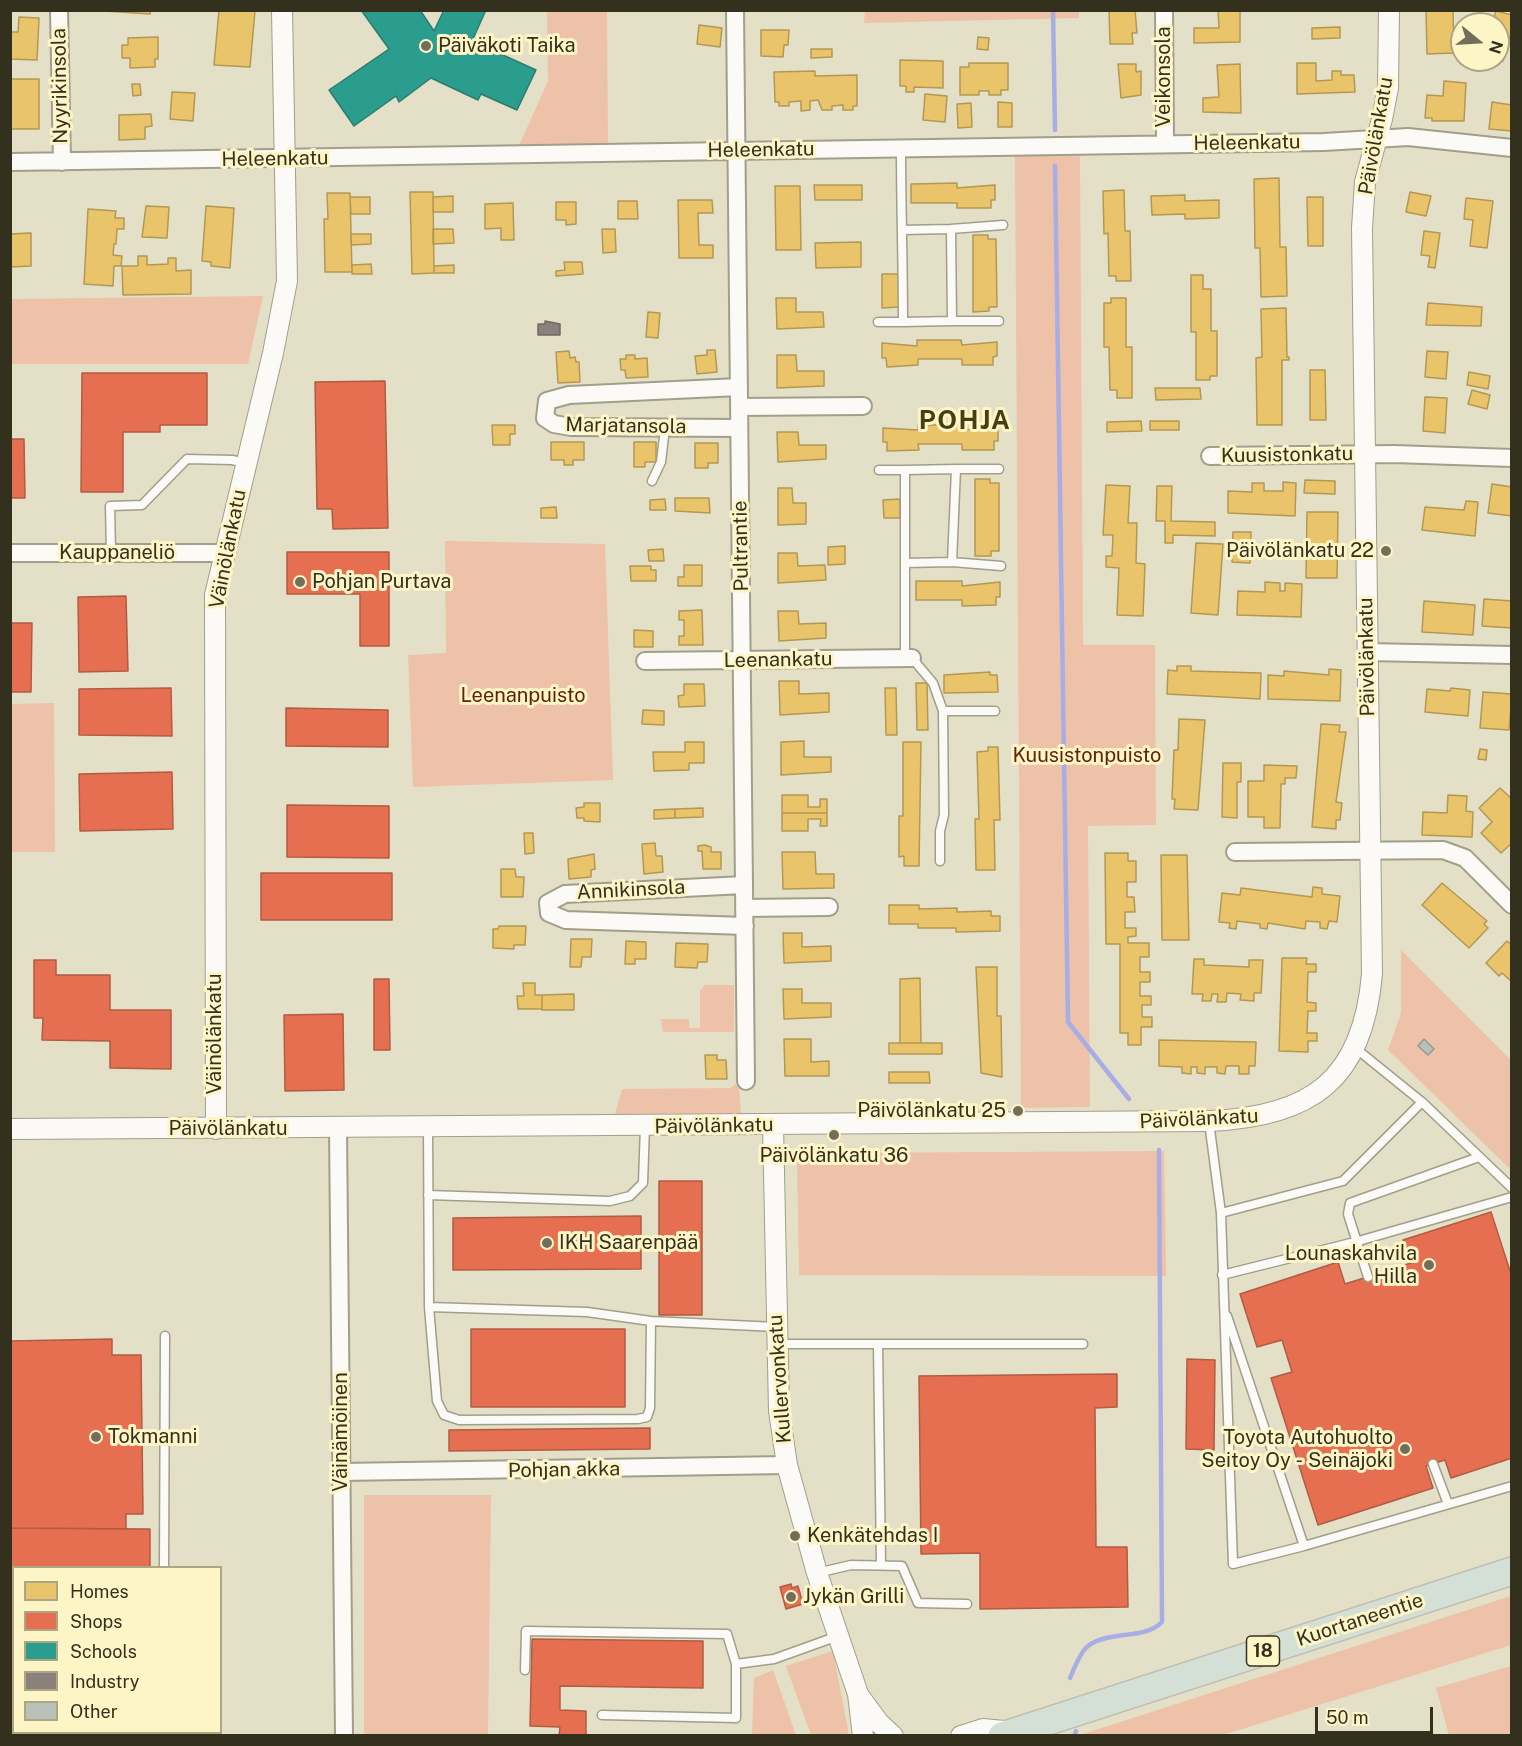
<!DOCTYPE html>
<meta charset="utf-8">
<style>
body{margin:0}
#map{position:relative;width:1522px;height:1746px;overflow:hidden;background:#e4e0c7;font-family:"Public Sans",sans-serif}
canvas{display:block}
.frame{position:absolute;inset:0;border:12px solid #34301e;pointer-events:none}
.legend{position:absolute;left:12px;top:1566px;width:210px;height:168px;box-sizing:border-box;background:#fef5c6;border:2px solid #ada683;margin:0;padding:8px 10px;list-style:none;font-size:18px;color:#34301e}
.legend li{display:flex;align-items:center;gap:12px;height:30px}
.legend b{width:30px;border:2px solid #ada683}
.north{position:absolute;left:1450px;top:12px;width:60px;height:60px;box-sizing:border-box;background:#fef5c6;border:2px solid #ada683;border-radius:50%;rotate:108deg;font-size:16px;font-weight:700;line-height:24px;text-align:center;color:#34301e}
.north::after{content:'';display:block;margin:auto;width:21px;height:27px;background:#726e59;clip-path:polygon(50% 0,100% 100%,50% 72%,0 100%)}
.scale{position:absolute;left:1315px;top:1707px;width:118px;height:27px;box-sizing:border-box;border:3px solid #34301e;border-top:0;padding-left:8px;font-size:18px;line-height:21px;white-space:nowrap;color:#34301e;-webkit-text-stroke:4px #fef5c6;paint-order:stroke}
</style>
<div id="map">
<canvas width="1522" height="1746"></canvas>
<div class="frame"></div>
<ul class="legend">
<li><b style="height:16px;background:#e9c46a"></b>Homes</li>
<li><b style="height:16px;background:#e76f51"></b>Shops</li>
<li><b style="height:16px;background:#2a9d8f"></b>Schools</li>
<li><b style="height:16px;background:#8a817c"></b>Industry</li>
<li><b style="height:16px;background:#b9c1b9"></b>Other</li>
</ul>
<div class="north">N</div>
<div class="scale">50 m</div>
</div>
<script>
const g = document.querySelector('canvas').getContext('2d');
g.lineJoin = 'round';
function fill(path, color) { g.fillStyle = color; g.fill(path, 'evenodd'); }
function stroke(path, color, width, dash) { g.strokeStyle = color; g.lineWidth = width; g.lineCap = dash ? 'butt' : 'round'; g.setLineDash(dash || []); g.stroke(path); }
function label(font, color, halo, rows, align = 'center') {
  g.font = font + ' "Public Sans",sans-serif'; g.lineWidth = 6; g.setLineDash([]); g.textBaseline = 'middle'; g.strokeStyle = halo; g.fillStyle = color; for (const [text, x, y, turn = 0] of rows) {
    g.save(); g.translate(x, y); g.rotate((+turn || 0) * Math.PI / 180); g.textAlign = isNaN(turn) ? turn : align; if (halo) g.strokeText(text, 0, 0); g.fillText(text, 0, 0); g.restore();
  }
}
fill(new Path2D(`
 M547,11H607L608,145L518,148L548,81Z
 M865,11L1079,10V18L864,23Z
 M1015,156H1080L1083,645H1155L1156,825L1088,826L1090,1107L1021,1108Z
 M263,296L248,364H11V299Z
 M445,541L605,544L613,780L413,787L408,655L446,653Z
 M54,703L55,852H11V704Z
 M1401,950L1511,1060V1170L1388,1050L1401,1013Z
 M705,985H734V1032H663L661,1019H689V1028H700V990Z
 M735,1084L739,1088L741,1113L615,1114L622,1089L731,1088Z
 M1164,1151L1166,1276L799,1275L797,1158L830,1153Z
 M364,1495H491L488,1735H364Z
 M1511,1596V1645L1223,1735H1080Z
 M833,1651L849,1735H811L786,1666Z
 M1511,1666V1735H1449L1436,1688Z
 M773,1670L796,1735H752L754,1678Z`), '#eec1a9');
const homes = new Path2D(`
 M89,10H151L150,14Z
 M219,10L255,11L250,67L214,65Z
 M1109,10H1135L1137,33H1132L1133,44H1110Z
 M1218,10H1240V42L1194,43V28H1219Z
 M1426,10H1453L1454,53L1427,54Z
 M1496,11L1512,15V30L1503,61L1498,59V24H1492Z
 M19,17L39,18L37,60L10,59V32H18Z
 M699,25L722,28L720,47L697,44Z
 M1340,27V38L1312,39V28Z
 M761,30H789L788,45H784L783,57L761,56Z
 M158,37V59H155V67L130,68V58H122V45H128V38Z
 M978,37L989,38L988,50L977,49Z
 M811,49H832V57L811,58Z
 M900,60L943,61V88L914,87V92H906V86H900Z
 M969,63H1008V90H1001V95H989V91H979V95H960V67H969Z
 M1297,63H1316V81L1332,80V71H1341V75H1354L1355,92L1297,94Z
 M1118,64H1136V72L1141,71V95L1121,98Z
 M1240,64L1241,113L1203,112V98L1219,97L1217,65Z
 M815,71V76L857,75V106H853V110H843V105L832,106V110H822L818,100L810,101V110L801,111V101L789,102V106H779V102H775L774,72Z
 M10,79H39V129H10Z
 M1444,81L1466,83L1464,121H1432V118H1425L1427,95L1443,96Z
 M132,84H140L141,95L133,96Z
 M172,92L195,93L193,121L170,119Z
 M925,94L947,96L945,122L923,120Z
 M998,102L1012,103V127H998Z
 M1492,102L1512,105V131L1489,129Z
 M971,103L972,127L958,128L957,104Z
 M151,114L152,126L145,127V139L119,140V115Z
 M1279,178L1280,247H1286L1287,296L1261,297L1260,248H1255L1254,179Z
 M957,183V188L995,185V200H991V208H957V203H911V184Z
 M814,185H862V200H815Z
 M775,186H800L801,250H776Z
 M1124,190L1125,231H1130L1131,281H1116V276H1109L1108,233L1104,234L1103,191Z
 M410,192H433L434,273L412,274Z
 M1410,192L1431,196L1426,216L1406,212Z
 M327,193H350L352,272H325L324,219H328Z
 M1185,195V201L1219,200V218L1185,219V214L1152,215L1151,196Z
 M453,196V212H433V197Z
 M350,197H370V214H351Z
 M1307,197H1323V246H1308Z
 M1466,198L1493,201L1487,248L1470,246L1473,220L1464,219Z
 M678,200H712L713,213H698L699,245H713V258H679Z
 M618,201H637L638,219H618Z
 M556,202H576V224L566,225V220H556Z
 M513,203L514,240H501V228L485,229V204Z
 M146,206L169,207L167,238L142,237Z
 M206,206L234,208L230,268L211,266V262L202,261Z
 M88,209L116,211L115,218H124V229H117L116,244H114L113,255L122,256L121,266H114L113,286L84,284Z
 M433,229H453L454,243L433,244Z
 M602,229H615L616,252L603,253Z
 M1424,231L1440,233L1435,268L1428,267L1430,256L1421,255Z
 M31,233V266L10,267V234Z
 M351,234H371V244L351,245Z
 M973,235H988V239H996L997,307H989V311L973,312Z
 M861,242V267L816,268L815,243Z
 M138,256H147V265L168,264V258H176V271L191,270V294L123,295L122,266H138Z
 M564,262H582L583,274L556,276V271L565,270Z
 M371,264L372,274H352V265Z
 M454,265V273H434V266Z
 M882,274H898L899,307L882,308Z
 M1191,275H1203V289H1211V331H1217V376H1210V380H1196V332H1191Z
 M776,298H796V312H823L824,327L777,329Z
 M1111,298H1126V347H1132V398H1117V390H1110L1109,347H1104V303H1111Z
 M1428,303L1482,307L1481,326L1426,325Z
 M1286,308L1287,357H1289V360H1282V425H1257L1256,358L1262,357L1261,309Z
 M648,312L660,313L658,338L646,337Z
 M917,340H961L962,345L997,342V356L993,357V365H962V359H918V365L887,367L886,358H882V343L917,346Z
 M707,350H715L717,372L697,374L695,356L707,355Z
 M569,351L570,358L575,357L576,362H579L580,382L558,383L556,352Z
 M1427,351L1448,352L1446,379L1425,377Z
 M626,355H635V359L647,358L648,377L626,378L625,370H621L620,359H626Z
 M777,355H796L797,371H824V386L777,388Z
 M1310,370H1325L1326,420H1310Z
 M1469,372L1490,376L1488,389L1467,385Z
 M1155,388H1200L1201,399L1156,400Z
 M1472,390L1490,395L1487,409L1468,404Z
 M1425,397L1447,398L1445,433L1423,431Z
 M1141,421L1142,431L1107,432V422Z
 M1150,421H1179V430H1150Z
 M492,425H515V434H510V445H493Z
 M918,425H962V430L998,427V441H994V450H962V444H918L919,450L887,451V442H883V428L918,430Z
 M777,432H798L799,445H826V459L778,462Z
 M551,442H584V460H573V465H564V460H551Z
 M634,442H656V462H645V467H634Z
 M695,443H718V463H708V468H695Z
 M975,479H990V483H999V551H991V556H975Z
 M1305,480L1335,481V494L1304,493Z
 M1283,482L1296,483L1295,516L1228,513V491L1252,492V483H1264V491H1283Z
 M1492,484L1512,487V516L1488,513Z
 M1106,485L1130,486L1128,523H1137L1136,563L1145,564L1143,616L1117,615L1119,568L1106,567V556H1112L1113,535H1103Z
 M1157,486H1172L1171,521L1215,522V536L1173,535V543H1165V521H1156Z
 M778,488H792L793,503H806V524L778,525Z
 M675,498H709L710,513L675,511Z
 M665,499L666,510H650V500Z
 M900,499V518H884L883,500Z
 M1466,501L1478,502L1475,536L1422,530L1425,507L1464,510Z
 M556,507L557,518H541V508Z
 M1307,512H1338L1337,578H1306Z
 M1233,532H1251L1250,563L1232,562Z
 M1196,543L1223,544L1218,615L1191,613Z
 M845,546V564L828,565V547Z
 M663,549L664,561H649L648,550Z
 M778,553H797L798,566L825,565L826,580L778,583Z
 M684,565H702V586H678V577H684Z
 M630,566H651V570H656V581H631Z
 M916,581H962V586L1000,582V597H996V605L962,606V600H916Z
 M1265,582L1280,583V591H1285V583L1302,584L1301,617L1237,615L1238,591L1265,592Z
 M1484,599L1512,601V628L1482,626Z
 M1424,601L1475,605L1473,635L1422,632Z
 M702,610L703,645H679V636H684V620H679V611Z
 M778,611H798L799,624L826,623V638L779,641Z
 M634,630L653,631V647H634Z
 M1177,666H1191V671L1261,673L1260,699L1167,694L1168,670L1177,671Z
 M1329,669L1341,670L1340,701L1268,699V675L1284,676V671L1329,675Z
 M990,672V675H997L998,692L944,693V675Z
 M779,681H799V694L829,693V712L780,715Z
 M916,683H927L928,730H917Z
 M684,684H704L705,706L679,707L678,696L684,695Z
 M885,688H896L897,735H886Z
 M1451,688L1470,690L1468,716L1425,712L1427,689L1450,691Z
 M1483,692L1512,694L1509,730L1480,728Z
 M643,710L664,711V725L642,724Z
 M1179,719L1205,720L1198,810L1174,809L1175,799H1172L1174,750H1178Z
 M1321,724L1340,725L1339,732H1346L1336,802L1342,803L1340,820H1336V829L1312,827Z
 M804,741V757H831V772L781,775V742Z
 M685,742H704V763H689V770L654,771L653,752H685Z
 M903,742H921L919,866H904V856L899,857V816H903Z
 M988,747H998L1000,820H994L995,870H976L975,819H979L977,752L988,751Z
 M1480,749L1487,750L1486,760L1478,759Z
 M1223,763H1241V782H1237V818L1222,817Z
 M1264,765L1297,766L1296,778H1285V784H1281L1280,828H1264V817H1248V781H1264Z
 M1500,788L1512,799V843L1501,853L1481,833L1492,822L1479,808Z
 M782,795H808V807H820V799H827V813H782Z
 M1448,795L1467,796L1466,811L1473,812L1472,837L1422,835L1423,812L1447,813Z
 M584,803H600V822L584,821V818H577L576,808L584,807Z
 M703,808V817L675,818V809Z
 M675,809V818L654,819V810Z
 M782,813H827V826H820L821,819H808V831H782Z
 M524,833H533L534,853L525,854Z
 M655,843L656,856H662L663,872L644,874L642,844Z
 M705,845L711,847V852H721V869H703L702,851H698V846Z
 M782,852H815L816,874H834V888L783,889Z
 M1105,853H1128V861H1136V882H1127V897H1134L1135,912H1125V928H1136V936L1128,937V943H1149V957H1140V972H1150V982H1140V996H1151V1005H1142V1017H1152V1027H1141V1045H1128V1033H1120V944H1106Z
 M594,854L595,869L591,870V877L569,879L568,859Z
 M1161,855H1187L1189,940H1162Z
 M501,869H515L516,877H524L523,897H501Z
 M1442,883L1487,921L1484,924L1488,928L1469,948L1422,905Z
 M1313,887L1322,888V894L1340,896L1337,922L1329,921L1327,929L1320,928V922L1306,921L1305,929L1268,923L1267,929L1260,928V924L1237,921L1236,929L1229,928L1230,923L1219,922L1222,893L1240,895L1241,888L1312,897Z
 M889,905H919V909L957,908V912L991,911V916H1000V931L956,932V928H918V924H889Z
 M499,926H526L525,945H514V949L493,948V929H498Z
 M783,933H802V947L831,946V961L784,963Z
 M571,939H592L591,957H582L581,967H570Z
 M626,941L646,942V959H635V964H625Z
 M1507,941L1512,945V982L1502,973L1499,976L1486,963Z
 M676,943L708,944L707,962H698L697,968L675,967Z
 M1282,958H1307L1306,964H1316V972H1308L1307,1002L1316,1003V1011H1308L1307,1033H1317V1041H1308V1052L1279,1051Z
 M1194,959H1204V965L1249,967V960H1263L1261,993H1254V1001L1240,1000L1241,994L1227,993L1226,1002H1217L1218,994H1212L1211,1001H1202L1203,994H1192Z
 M976,967H997V1016H1001L1002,1077L981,1073Z
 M920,978L921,1043H900V979Z
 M523,983H535V995H542V1009H518L517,996H524Z
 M783,989H802V1003H831V1017L784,1019Z
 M574,994V1010H542V995Z
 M784,1039H811V1062L829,1061V1076H785Z
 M1159,1040L1256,1042L1255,1066H1249V1074H1239V1066H1226L1225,1074L1217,1073V1067H1205V1074L1197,1073V1067H1191V1074L1182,1073V1067L1159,1066Z
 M889,1043H942V1054H889Z
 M705,1055H717V1060H726L727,1079H706Z
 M889,1072H929L930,1083H889Z`);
fill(homes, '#e9c46a');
stroke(homes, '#b39853', 1.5);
const shops = new Path2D(`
 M82,373H207V425H160V432H123V492H81Z
 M385,381L388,528L333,529L332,509H317L315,382Z
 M10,439H24L25,498H10Z
 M287,552H389V646H360V594H287Z
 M126,596L128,671L79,672L78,597Z
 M10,623H32L31,692H10Z
 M171,688L172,736L79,735V689Z
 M286,708L388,710V747L286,746Z
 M172,772L173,829L80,831L79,774Z
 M287,805L389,806V858L287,857Z
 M261,873H392V920H261Z
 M34,960H56V975H110V1010H171V1069L110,1068V1041L42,1040L43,1018H34Z
 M374,979H389L390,1050H374Z
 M343,1014L344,1090L285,1091L284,1015Z
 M659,1181H702V1315H659Z
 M1491,1212L1512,1277V1458L1451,1478L1445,1460L1426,1466L1433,1488L1318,1525L1271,1378L1292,1372L1282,1340L1257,1347L1240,1294L1338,1262L1345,1284L1411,1263L1403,1240Z
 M641,1216V1269L453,1270V1218Z
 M471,1329H625V1407H471Z
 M112,1339V1355H141L143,1514H126V1529L10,1528V1341Z
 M1187,1359L1215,1360L1214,1450L1186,1449Z
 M1117,1374V1407L1095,1408L1096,1547H1127L1128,1607L980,1609V1553L921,1554L919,1376Z
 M650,1428V1449L449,1451V1430Z
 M10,1528L150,1529V1568H14L13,1736H10Z
 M791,1584L792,1588L798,1586L803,1604L786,1609L780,1587Z
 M532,1639L703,1641V1688L560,1686V1710L586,1711V1736H559L560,1727L530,1726Z`);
fill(shops, '#e76f51');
stroke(shops, '#b15c42', 1.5);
const schools = new Path2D(`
 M361,10H420L434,31L444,10H486L472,41L536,70L517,110L481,94L478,100L431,78L399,102L396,96L354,126L329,90L389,49Z`);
fill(schools, '#2a9d8f');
stroke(schools, '#2d7c6d', 1.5);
const industry = new Path2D(`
 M545,321L560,324V335H538V324H545Z`);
fill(industry, '#8a817c');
stroke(industry, '#706960', 1.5);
stroke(new Path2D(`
 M1053,10L1055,130
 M1055,166L1068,1022L1129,1099
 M1070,1678C1074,1669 1080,1652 1088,1646C1109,1630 1145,1640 1162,1622L1159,1150
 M1074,1736L1076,1731`), '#a8aee5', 4.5);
const building = new Path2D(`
 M1424,1039L1434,1049L1428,1055L1418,1046Z`);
fill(building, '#b9c1b9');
stroke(building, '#939b92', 1.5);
const service = new Path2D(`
 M901,148C901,206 903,264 903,322L952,321L951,229L902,230
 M951,229L1003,225
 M952,321H999
 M878,322H903
 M956,469H999
 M879,470H905
 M652,481L661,462L665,428
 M111,552L110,506L142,505L187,459L232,460L246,463
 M952,562L1001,566
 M905,658V470L956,469L952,562L905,563
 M912,658L933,683L943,711L944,815L940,831V861
 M943,711H995
 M1354,1047L1422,1102L1512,1188
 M1209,1122L1221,1213L1233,1564L1304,1546L1512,1486
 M428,1128L429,1307L437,1401L444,1415L459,1420L638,1419L647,1417L650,1408L651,1321
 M428,1195L610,1201L630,1196L643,1183L645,1126
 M1221,1213L1343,1181L1422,1102
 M1222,1275L1355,1242L1512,1197
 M1368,1277L1348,1214L1350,1203L1479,1157
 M429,1307L587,1312L651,1321L776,1327
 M1227,1316L1304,1546
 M777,1344H1083
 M878,1344L881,1565
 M1433,1464L1448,1504
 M164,1568L165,1336
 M817,1573L851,1565L902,1566L918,1603L967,1604
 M525,1670L526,1631L727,1634L736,1664
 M602,1715L736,1718V1664L774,1659L838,1636
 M164,1732V1736`);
const minor = new Path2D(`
 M59,10L62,162
 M735,10L746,1081
 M1164,10L1165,144
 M10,162L1324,142L1408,137L1512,148
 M739,387L569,395L547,401L545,418L554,424L571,427L739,428
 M739,407L863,406
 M1210,456L1394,454L1512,458
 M10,553H223
 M1367,652L1512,655
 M645,661L912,658
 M1235,852L1443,850L1465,858L1512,905
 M744,885L565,894L548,903L549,913L566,920L745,926
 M744,908L829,907
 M338,1129L344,1736
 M341,1472L787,1465`);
const tertiary = new Path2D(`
 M773,1125L779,1411L787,1465L817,1573L858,1694L863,1736
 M10,1129L1209,1121C1311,1117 1363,1080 1372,974L1362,228L1365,182L1382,119L1388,88L1389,10
 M216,1129L215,595L273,353L287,281L282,10
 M859,1696L879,1723L893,1736
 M961,1736L983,1729L1014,1732`);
const trunk = new Path2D(`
 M1002,1736L1512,1571`);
stroke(service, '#a19e8a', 11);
stroke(minor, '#a19e8a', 20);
stroke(tertiary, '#a19e8a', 22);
stroke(trunk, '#c1bfb2', 30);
stroke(service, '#fbfaf7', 8);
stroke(minor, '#fbfaf7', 16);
stroke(tertiary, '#fbfaf7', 20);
stroke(trunk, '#d4e0d6', 27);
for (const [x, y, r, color] of [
 [426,46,6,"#726e59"],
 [1386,551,6,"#726e59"],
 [300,582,6,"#726e59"],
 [1018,1111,6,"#726e59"],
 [834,1135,6,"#726e59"],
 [547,1243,6,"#726e59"],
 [1429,1265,6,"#726e59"],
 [96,1437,6,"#726e59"],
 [1405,1449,6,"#726e59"],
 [795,1536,6,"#726e59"],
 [791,1597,6,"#726e59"]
]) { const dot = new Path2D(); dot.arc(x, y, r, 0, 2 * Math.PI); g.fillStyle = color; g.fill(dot); stroke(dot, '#fef5c6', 2); }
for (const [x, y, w] of [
 [1263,1651,33]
]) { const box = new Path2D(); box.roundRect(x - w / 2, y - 15, w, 30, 4.5); g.fillStyle = '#fef5c6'; g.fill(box); stroke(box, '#34301e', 1.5); }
label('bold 18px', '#34301e', null, [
 ["18",1263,1651]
]);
label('20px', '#34301e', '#fef5c6', [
 ["Päiväkoti Taika",438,46],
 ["Päivölänkatu 22",1374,551,"right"],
 ["Pohjan Purtava",312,582],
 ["Päivölänkatu 25",1006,1111,"right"],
 ["Päivölänkatu 36",834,1156,"center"],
 ["IKH Saarenpää",559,1243],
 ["Lounaskahvila",1417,1254,"right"],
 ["Hilla",1417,1277,"right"],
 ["Tokmanni",108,1437],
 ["Toyota Autohuolto",1393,1438,"right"],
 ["Seitoy Oy - Seinäjoki",1393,1461,"right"],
 ["Kenkätehdas I",807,1536],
 ["Jykän Grilli",803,1597]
], 'left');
label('20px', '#34301e', '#fef5c6', [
 ["Veikonsola",1164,77,-90],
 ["Nyyrikinsola",60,86,-91],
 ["Päivölänkatu",1376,136,-80],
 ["Heleenkatu",1247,143,-1],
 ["Heleenkatu",761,150,-1],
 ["Heleenkatu",275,159,-1],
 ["Marjatansola",626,426,1],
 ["Kuusistonkatu",1287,455,-1],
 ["Pultrantie",741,546,-91],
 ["Väinölänkatu",228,549,-79],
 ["Kauppaneliö",117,553],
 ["Päivölänkatu",1367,657,-91],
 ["Leenankatu",778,660,-1],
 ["Annikinsola",631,890,-3],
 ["Väinölänkatu",215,1034,-90],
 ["Päivölänkatu",1199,1119,-3],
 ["Päivölänkatu",714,1126,-1],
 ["Päivölänkatu",228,1129],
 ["Kullervonkatu",780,1379,-94],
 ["Väinämöinen",341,1432,-90],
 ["Pohjan akka",564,1470,-1],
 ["Kuortaneentie",1360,1620,-18]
]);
label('20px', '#61220d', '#fef5c6', [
 ["Leenanpuisto",523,696],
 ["Kuusistonpuisto",1087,756]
]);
g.letterSpacing = '1.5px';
label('bold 26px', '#473f14', '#fef5c6', [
 ["POHJA",965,421]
]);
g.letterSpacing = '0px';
</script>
